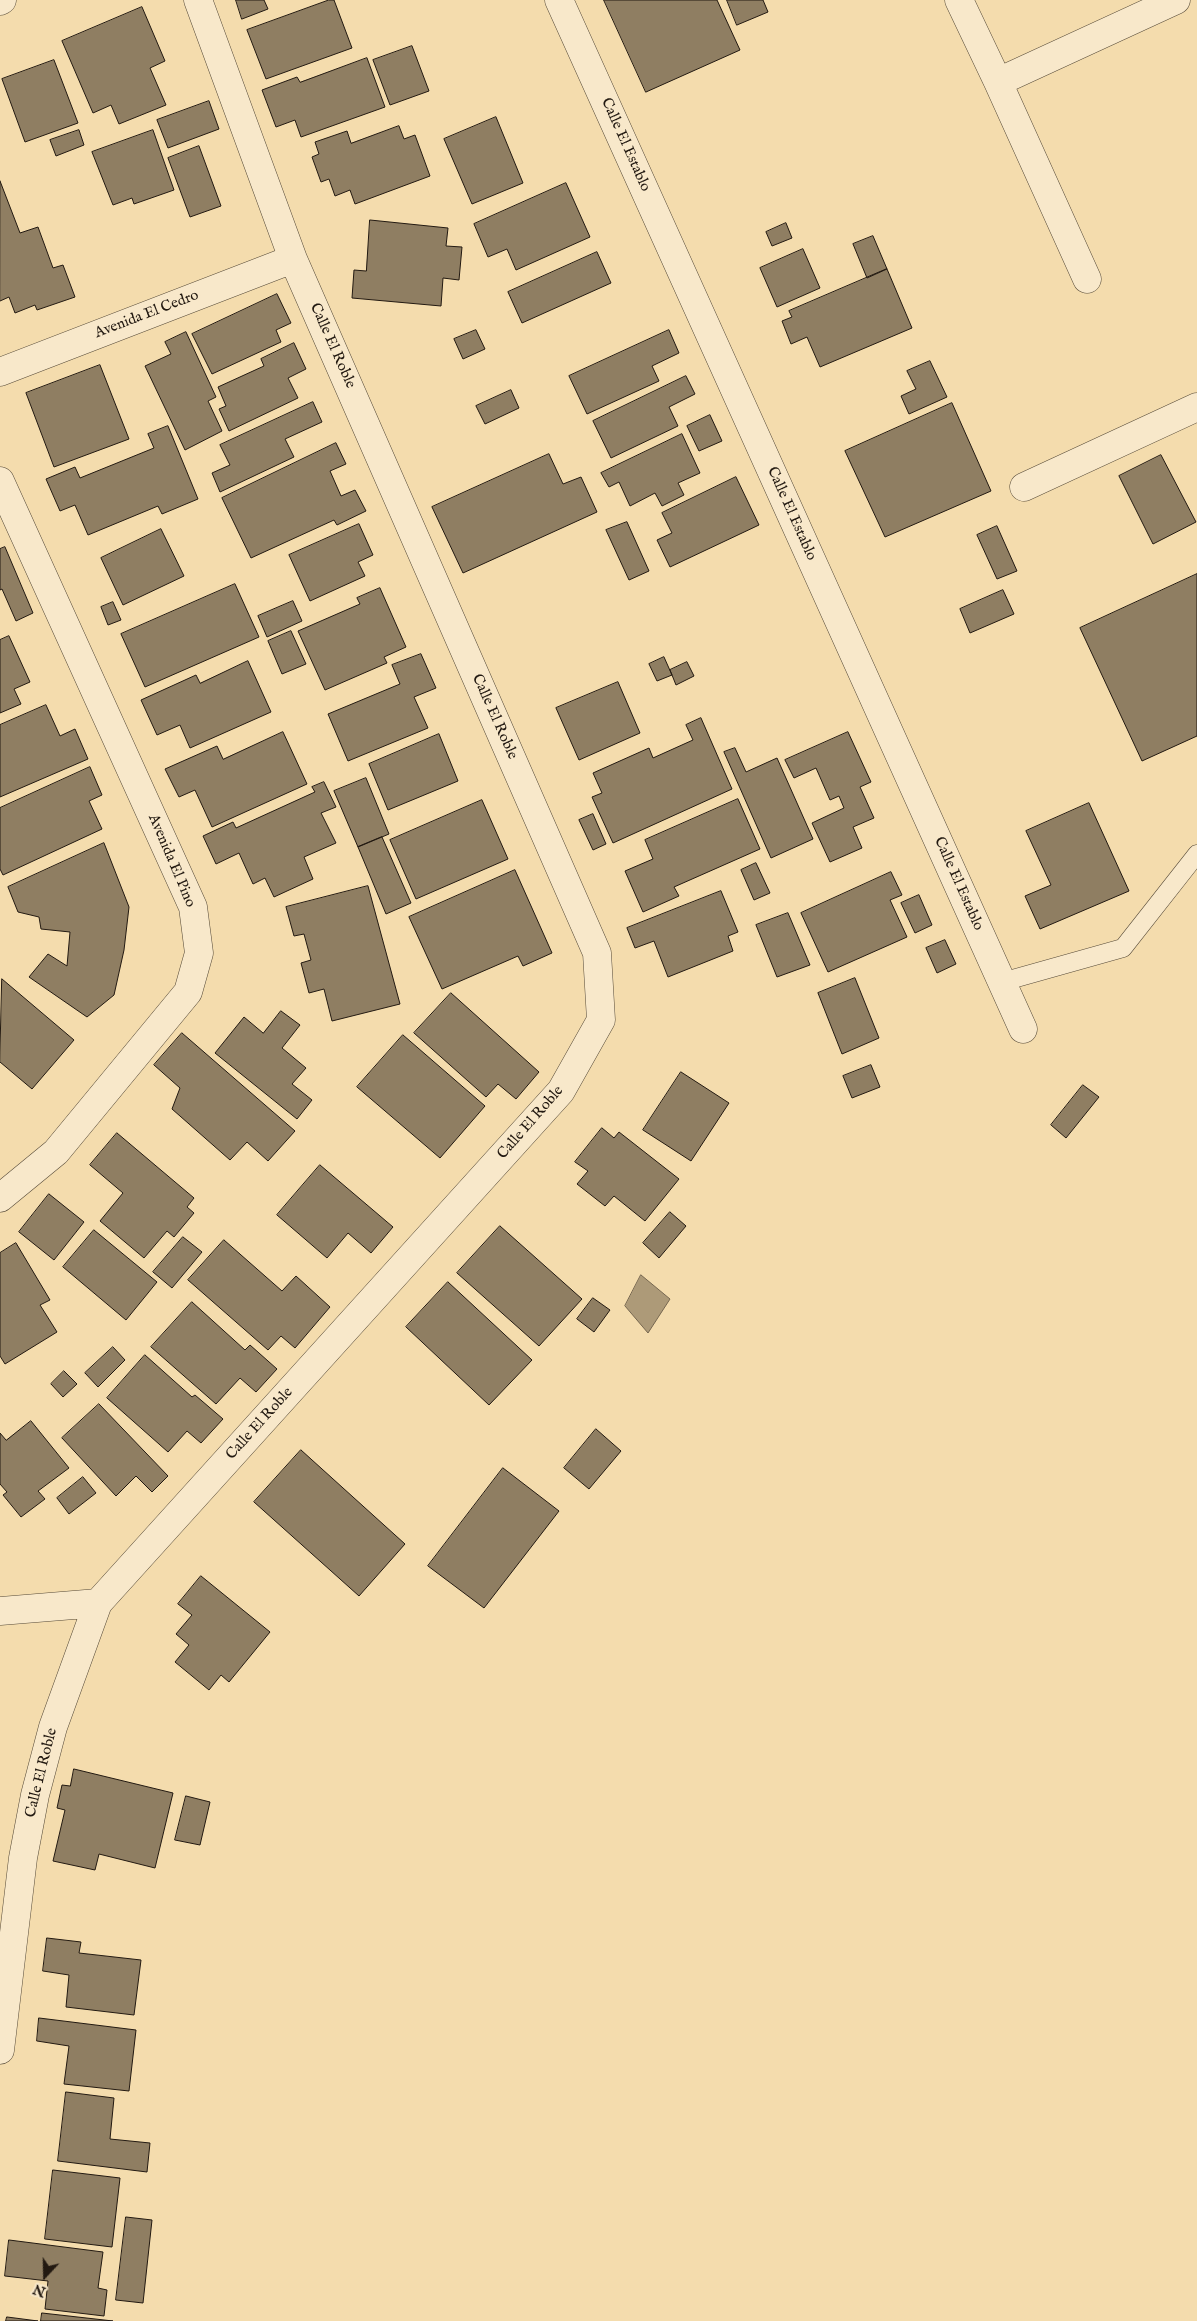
<!DOCTYPE html>
<style>
body{margin:0}
#map{position:relative;width:1197px;height:2321px;overflow:hidden;background:#f4dcad;font-family:"IM FELL English",serif}
canvas{display:block}
.north{position:absolute;left:20px;top:2251px;width:50px;height:50px;-webkit-text-stroke:4px #f8e8ca;paint-order:stroke;rotate:201deg;font-size:14px;font-weight:700;line-height:20px;text-align:center;color:#221911}
.north::after{content:'';display:block;margin:auto;width:18px;height:22px;background:#221911;clip-path:polygon(50% 0,100% 100%,50% 72%,0 100%)}
</style>
<div id="map">
<canvas width="1197" height="2321"></canvas>
<div class="north">N</div>
</div>
<script>
const g = document.querySelector('canvas').getContext('2d');
g.lineJoin = 'round';
function fill(path, color) { g.fillStyle = color; g.fill(path, 'evenodd'); }
function stroke(path, color, width, dash) { g.strokeStyle = color; g.lineWidth = width; g.lineCap = dash ? 'butt' : 'round'; g.setLineDash(dash || []); g.stroke(path); }
function label(font, color, halo, rows, align = 'center') {
  g.font = font + ' "IM FELL English",serif'; g.lineWidth = 5; g.setLineDash([]); g.textBaseline = 'middle'; g.strokeStyle = halo; g.fillStyle = color; for (const [text, x, y, turn = 0] of rows) {
    g.save(); g.translate(x, y); g.rotate((+turn || 0) * Math.PI / 180); g.textAlign = isNaN(turn) ? turn : align; if (halo) g.strokeText(text, 0, 0); g.fillText(text, 0, 0); g.restore();
  }
}
const water = new Path2D(`
 M641,1275L670,1299L648,1333L625,1306Z`);
fill(water, '#ad9a78');
stroke(water, '#75664f', 1);
const building = new Path2D(`
 M236,0H264L268,9L242,19Z
 M329,0H334L352,48L266,79L247,30Z
 M604,0H717L740,50L646,92Z
 M727,0H763L768,12L737,25Z
 M142,7L165,61L150,68L166,105L119,124L111,105L93,113L62,41Z
 M412,46L429,91L390,105L373,60Z
 M367,58L385,107L301,137L295,120L276,127L262,90L297,77L300,82Z
 M54,60L78,123L25,142L2,79Z
 M209,101L219,129L168,148L157,120Z
 M496,117L523,183L472,204L444,139Z
 M399,126L404,139L415,135L430,176L355,204L350,190L335,196L329,179L321,182L312,157L319,154L315,142L347,131L351,143Z
 M79,130L84,145L56,156L50,140Z
 M153,130L174,190L134,204L132,198L113,205L92,152Z
 M199,146L221,206L190,217L168,158Z
 M0,181L20,233L38,227L53,268L63,265L75,297L37,310L35,305L15,313L9,297L0,301Z
 M566,183L590,237L516,270L507,249L488,257L474,224Z
 M370,220L448,228L446,246L462,247L459,280L443,278L441,306L352,298L354,270L366,271Z
 M786,223L792,238L772,246L766,232Z
 M873,236L887,269L867,278L853,244Z
 M803,249L820,288L777,307L760,268Z
 M597,252L611,283L522,323L508,292Z
 M887,269L912,328L820,367L807,337L791,344L782,321L792,317L789,311Z
 M277,294L291,323L276,330L281,342L212,374L192,334Z
 M476,330L485,349L463,359L454,339Z
 M669,330L679,353L652,366L659,381L587,414L569,376Z
 M186,332L216,397L208,401L222,431L185,450L145,366L171,354L165,342Z
 M294,343L306,369L288,378L298,398L229,431L219,409L226,406L218,387L264,366L261,359Z
 M930,361L947,397L909,414L901,396L916,389L907,371Z
 M100,365L129,439L54,467L26,393Z
 M686,376L695,394L669,407L678,426L611,458L593,421Z
 M511,390L519,408L485,424L476,406Z
 M313,402L322,422L285,439L294,457L220,492L212,473L230,465L220,445Z
 M952,403L991,491L885,537L845,451Z
 M710,415L722,441L699,451L687,426Z
 M168,426L198,499L162,514L158,506L88,535L75,505L60,511L46,479L75,467L80,478L154,448L148,434Z
 M682,434L700,473L678,483L684,495L662,506L655,493L630,506L619,482L609,487L601,473Z
 M336,443L346,464L330,471L341,496L355,490L366,511L337,525L334,520L251,558L222,498Z
 M549,454L563,484L581,477L597,512L463,573L432,507Z
 M1161,455L1196,522L1153,544L1119,476Z
 M736,477L759,525L670,567L657,540L672,533L662,513Z
 M627,522L649,571L629,580L606,530Z
 M359,524L373,555L358,562L365,576L310,601L289,555Z
 M997,526L1017,571L997,579L977,535Z
 M161,529L184,576L123,605L101,558Z
 M5,547L33,613L16,621L2,589L0,590V549Z
 M1197,574V736L1142,761L1080,628Z
 M235,584L259,637L145,687L121,634Z
 M380,588L406,647L384,657L387,663L325,690L298,631L360,604L357,598Z
 M1003,590L1014,614L970,633L960,609Z
 M293,601L302,621L267,637L258,616Z
 M113,602L121,620L108,625L101,607Z
 M291,631L306,664L282,674L268,641Z
 M9,636L30,682L14,689L21,704L0,713V640Z
 M421,654L436,688L414,697L428,728L348,761L328,714L400,684L392,665Z
 M664,657L672,675L657,681L649,664Z
 M248,661L271,712L190,748L180,725L157,735L141,700L196,675L200,683Z
 M687,662L694,676L676,685L670,670Z
 M618,682L640,733L579,760L556,708Z
 M46,705L60,736L75,729L88,759L0,797V725Z
 M701,718L732,789L613,843L592,797L602,793L593,773L649,748L653,758L693,740L686,725Z
 M283,732L307,784L212,827L195,790L179,797L165,769L217,746L223,759Z
 M848,732L871,782L860,787L874,818L853,827L862,848L830,862L812,823L844,808L839,796L830,800L816,768L794,778L785,760Z
 M439,734L458,781L388,810L369,764Z
 M735,748L746,772L777,758L813,839L771,858L724,752Z
 M90,767L102,795L89,801L102,829L3,875L0,869V808Z
 M366,778L389,834L358,847L334,791Z
 M324,782L336,807L321,813L336,843L304,857L313,879L274,897L265,878L253,884L239,853L216,864L203,836L233,822L236,828L315,792L312,787Z
 M738,799L760,849L674,887L679,896L643,912L625,871L653,859L645,840Z
 M482,800L508,859L416,899L390,840Z
 M1089,803L1129,891L1040,929L1025,896L1051,885L1026,831Z
 M593,814L606,844L593,850L579,820Z
 M382,837L411,903L386,914L358,847Z
 M104,843L129,907L124,950L114,995L87,1017L29,977L48,954L67,966L70,932L41,929L39,917L18,912L8,887Z
 M756,863L770,893L754,900L741,870Z
 M515,870L552,953L523,966L518,956L442,989L409,917Z
 M891,872L902,895L890,900L907,937L828,972L801,913Z
 M368,886L400,1004L332,1021L324,989L309,993L301,963L311,960L304,934L294,936L286,907Z
 M721,891L738,932L728,936L733,951L668,977L654,941L635,948L627,928Z
 M919,895L932,925L915,933L901,903Z
 M788,913L810,965L777,977L756,925Z
 M945,940L956,964L937,973L926,948Z
 M855,978L879,1038L842,1054L818,993Z
 M2,979L74,1040L32,1089L0,1062Z
 M451,993L539,1072L516,1099L498,1084L486,1097L414,1033Z
 M281,1011L300,1025L282,1048L306,1068L292,1084L312,1100L297,1119L215,1053L244,1017L263,1033Z
 M182,1033L295,1131L268,1161L247,1142L230,1160L172,1109L180,1088L154,1065Z
 M403,1035L485,1106L440,1158L357,1087Z
 M871,1065L880,1087L852,1098L843,1076Z
 M681,1072L729,1103L691,1161L643,1130Z
 M1083,1085L1099,1097L1066,1138L1051,1125Z
 M602,1128L614,1138L619,1132L679,1179L645,1221L614,1196L605,1206L577,1184L588,1171L575,1162Z
 M117,1133L194,1198L187,1207L194,1213L174,1237L167,1231L144,1258L100,1221L123,1193L90,1165Z
 M320,1165L393,1227L371,1253L348,1233L327,1258L277,1215Z
 M49,1194L84,1222L54,1260L19,1232Z
 M670,1212L686,1226L659,1258L643,1243Z
 M500,1226L582,1299L539,1346L457,1273Z
 M94,1230L157,1282L126,1320L63,1267Z
 M183,1237L202,1252L172,1288L153,1272Z
 M224,1240L282,1291L296,1276L330,1307L295,1348L281,1336L268,1350L188,1280Z
 M16,1243L50,1300L40,1305L57,1332L5,1364L0,1356V1253Z
 M448,1282L532,1360L489,1405L406,1327Z
 M593,1298L610,1310L594,1332L577,1319Z
 M192,1302L245,1350L250,1345L277,1369L256,1392L240,1378L216,1404L151,1347Z
 M113,1347L125,1360L98,1387L85,1373Z
 M145,1355L192,1397L195,1395L223,1419L201,1443L187,1431L168,1452L107,1398Z
 M64,1371L77,1384L63,1397L51,1384Z
 M99,1404L168,1476L152,1492L136,1476L116,1496L62,1438Z
 M31,1421L69,1468L38,1491L45,1499L21,1517L3,1495L7,1492L0,1484V1433L6,1440Z
 M596,1429L621,1451L589,1489L564,1468Z
 M301,1450L405,1544L359,1596L254,1502Z
 M503,1468L559,1511L484,1608L428,1566Z
 M83,1477L96,1493L69,1514L57,1498Z
 M201,1576L270,1632L229,1682L221,1675L209,1690L175,1662L189,1645L176,1634L192,1615L178,1604Z
 M74,1769L173,1793L155,1868L99,1854L95,1870L53,1861L65,1810L57,1808L62,1785L70,1786Z
 M186,1796L210,1802L200,1845L175,1840Z
 M47,1938L81,1942L79,1953L141,1960L134,2015L66,2007L69,1975L43,1971Z
 M39,2018L136,2030L129,2091L64,2084L69,2046L37,2041Z
 M66,2092L114,2098L110,2139L150,2143L147,2172L58,2161Z
 M53,2170L120,2178L112,2247L45,2239Z
 M126,2217L152,2220L143,2303L116,2300Z
 M9,2240L103,2252L98,2288L107,2290L104,2316L45,2309L48,2281L5,2276Z
 M42,2313L113,2321H41Z
 M7,2317L38,2321H6Z`);
fill(building, '#8f7e62');
stroke(building, '#221911', 1);
const lane = new Path2D(`
 M1002,982L1123,948L1197,854`);
const street = new Path2D(`
 M559,0L1023,1029
 M959,0L998,82
 M0,1L2,0
 M1087,279L998,82L1176,0
 M0,372L293,259
 M0,481L193,907L199,953L188,992L56,1152L0,1198
 M1024,487L1197,407
 M0,1611L98,1603
 M0,2050L23,1858L35,1795L53,1727L98,1603L561,1091L601,1020L597,953L293,259L198,0`);
stroke(lane, '#564a38', 19);
stroke(street, '#564a38', 29);
stroke(lane, '#f8e8ca', 18);
stroke(street, '#f8e8ca', 28);
label('15px', '#221911', '#f8e8ca', [
 ["Calle El Establo",625,145,66],
 ["Avenida El Cedro",147,315,-21],
 ["Calle El Roble",332,346,66],
 ["Calle El Establo",791,514,66],
 ["Calle El Roble",494,717,66],
 ["Avenida El Pino",171,861,67],
 ["Calle El Establo",958,884,66],
 ["Calle El Roble",531,1123,-49],
 ["Calle El Roble",260,1424,-48],
 ["Calle El Roble",42,1773,-76]
]);
</script>
